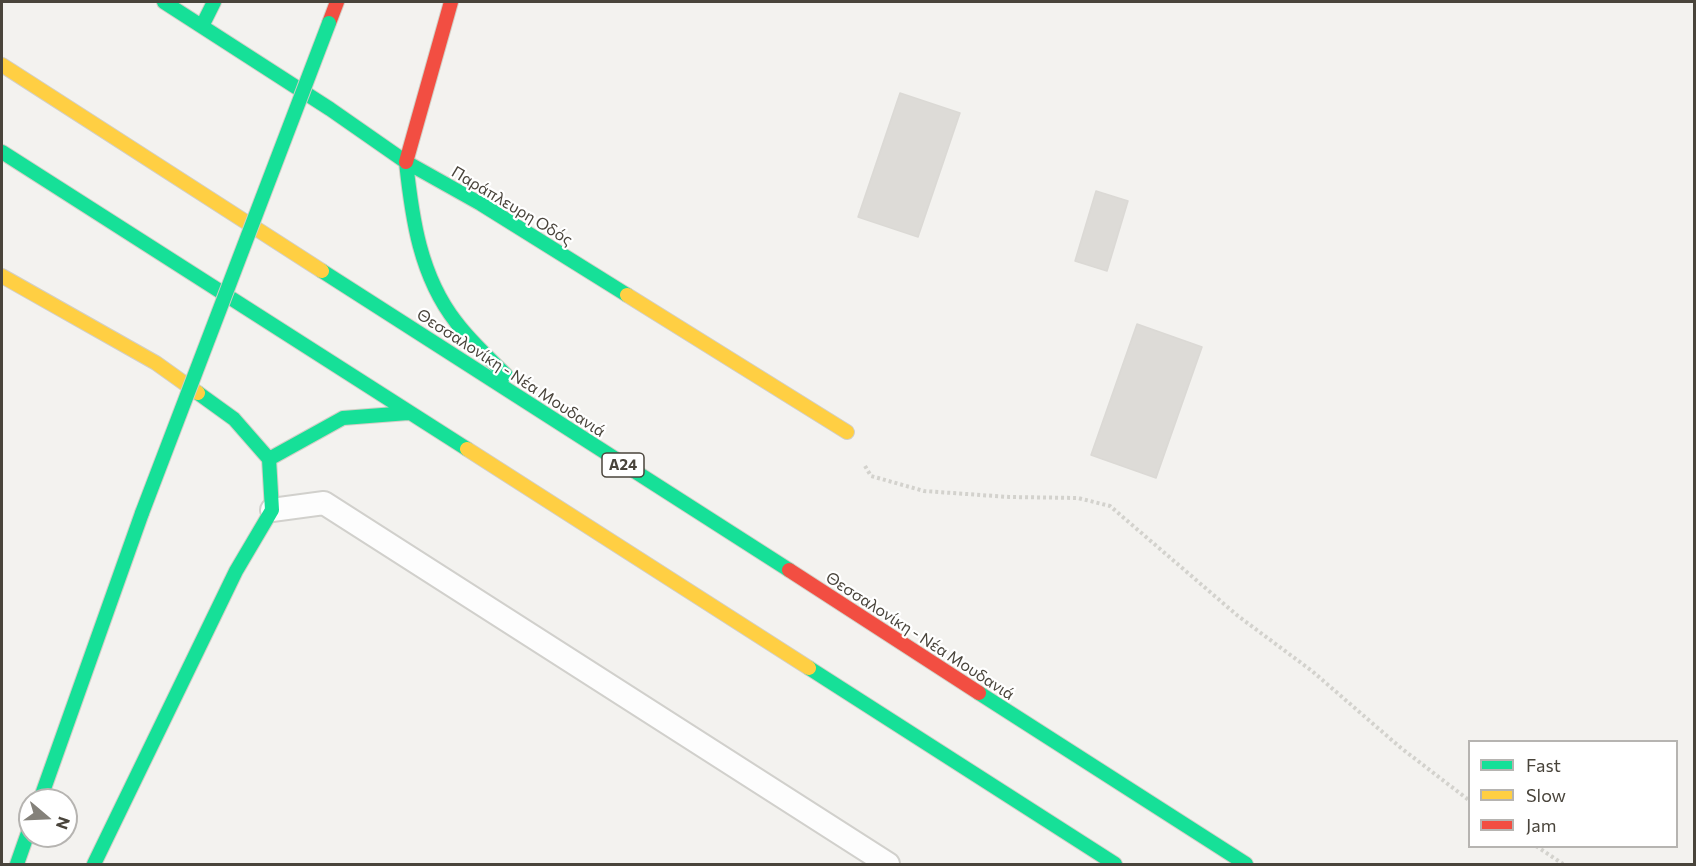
<!DOCTYPE html>
<meta charset="utf-8">
<style>
body{margin:0}
#map{position:relative;width:1696px;height:866px;overflow:hidden;background:#f3f2ef;font-family:Commissioner,sans-serif}
canvas{display:block}
.frame{position:absolute;inset:0;border:3px solid #49443b;pointer-events:none}
.legend{position:absolute;left:1468px;top:740px;width:210px;height:108px;box-sizing:border-box;background:#fff;border:2px solid #b6b4b1;margin:0;padding:8px 10px;list-style:none;font-size:18px;color:#49443b}
.legend li{display:flex;align-items:center;gap:12px;height:30px}
.legend b{width:30px;border:2px solid #b6b4b1}
.north{position:absolute;left:18px;top:788px;width:60px;height:60px;box-sizing:border-box;background:#fff;border:2px solid #b6b4b1;border-radius:50%;rotate:109deg;font-size:16px;font-weight:700;line-height:24px;text-align:center;color:#49443b}
.north::after{content:'';display:block;margin:auto;width:21px;height:27px;background:#84817a;clip-path:polygon(50% 0,100% 100%,50% 72%,0 100%)}
</style>
<div id="map">
<canvas width="1696" height="866"></canvas>
<div class="frame"></div>
<ul class="legend">
<li><b style="height:8px;background:#16e098"></b>Fast</li>
<li><b style="height:8px;background:#ffcf43"></b>Slow</li>
<li><b style="height:8px;background:#f24e42"></b>Jam</li>
</ul>
<div class="north">N</div>
</div>
<script>
const g = document.querySelector('canvas').getContext('2d');
g.lineJoin = 'round';
function fill(path, color) { g.fillStyle = color; g.fill(path, 'evenodd'); }
function stroke(path, color, width, dash) { g.strokeStyle = color; g.lineWidth = width; g.lineCap = dash ? 'butt' : 'round'; g.setLineDash(dash || []); g.stroke(path); }
function label(font, color, halo, rows, align = 'center') {
  g.font = font + ' Commissioner,sans-serif'; g.lineWidth = 4.5; g.setLineDash([]); g.textBaseline = 'middle'; g.strokeStyle = halo; g.fillStyle = color; for (const [text, x, y, turn = 0] of rows) {
    g.save(); g.translate(x, y); g.rotate((+turn || 0) * Math.PI / 180); g.textAlign = isNaN(turn) ? turn : align; if (halo) g.strokeText(text, 0, 0); g.fillText(text, 0, 0); g.restore();
  }
}
const building = new Path2D(`
 M900,93L960,113L918,237L858,217Z
 M1096,191L1128,201L1107,271L1075,261Z
 M1137,324L1202,347L1156,478L1091,455Z`);
fill(building, '#dddbd7');
stroke(building, '#dbd9d5', 1.5);
const lane = new Path2D(`
 M272,510L324,503L888,864`);
const fast = new Path2D(`
 M164,2L330,109L406,162L481,204L627,295
 M202,26L214,2
 M2,152L467,449
 M406,162C412,218 420,276 456,322C470,341 489,358 506,375
 M322,271L789,570
 M269,459L343,418L408,413
 M809,668L1115,864
 M979,693L1246,864
 M40,800L142,513
 M17,864L30,827
 M94,864L236,571L272,510L269,459L234,419L198,393`);
const slow = new Path2D(`
 M2,65L322,271
 M2,276L156,363L198,393
 M627,295L847,432
 M467,449L809,668`);
const jam = new Path2D(`
 M329,23L337,2
 M406,162L451,2
 M789,570L979,693`);
stroke(lane, '#d1d0cc', 26);
stroke(fast, '#d2cfc6', 16);
stroke(slow, '#d2cfc6', 16);
stroke(jam, '#d2cfc6', 16);
stroke(new Path2D(`
 M865,466L871,476L924,491L1009,497L1078,498L1110,506L1238,616L1312,671L1401,748L1470,801
 M1536,846L1563,864`), '#d3d2cd', 4, [3, 3]);
stroke(lane, '#fdfdfd', 22);
stroke(fast, '#16e098', 14);
stroke(slow, '#ffcf43', 14);
stroke(jam, '#f24e42', 14);
const fastBridge = new Path2D(`
 M142,513L329,23`);
stroke(fastBridge, '#d2cfc6', 16, []);
stroke(fastBridge, '#16e098', 14);
for (const [x, y, w] of [
 [623,465,42]
]) { const box = new Path2D(); box.roundRect(x - w / 2, y - 12, w, 24, 4.5); g.fillStyle = '#fff'; g.fill(box); stroke(box, '#49443b', 1.5); }
label('bold 15px', '#49443b', null, [
 ["Α24",623,465]
]);
label('16px', '#49443b', '#fff', [
 ["Παράπλευρη Οδός",512,206,31],
 ["Θεσσαλονίκη - Νέα Μουδανιά",511,373,33],
 ["Θεσσαλονίκη - Νέα Μουδανιά",920,636,33]
]);
</script>
